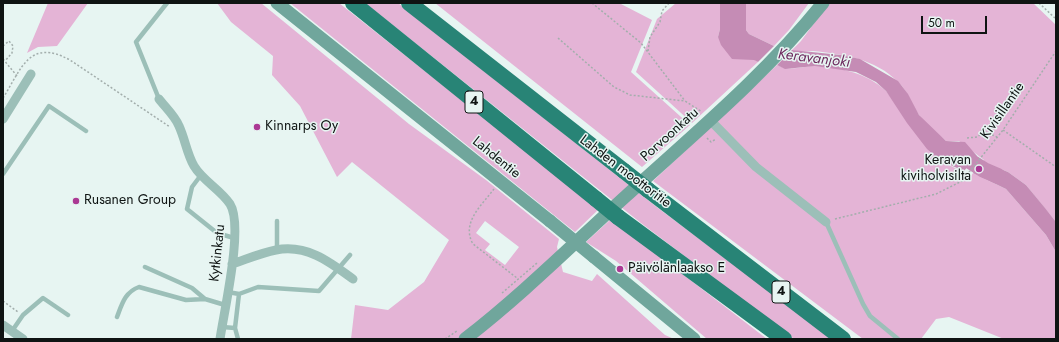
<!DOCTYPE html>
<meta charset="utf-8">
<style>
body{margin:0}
#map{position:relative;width:1059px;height:342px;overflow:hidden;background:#e7f5f2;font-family:Jost,sans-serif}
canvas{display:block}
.frame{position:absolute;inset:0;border:4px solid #0f1413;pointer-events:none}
.scale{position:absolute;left:921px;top:16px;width:66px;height:18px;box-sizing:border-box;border:2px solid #0f1413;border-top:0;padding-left:5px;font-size:12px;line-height:14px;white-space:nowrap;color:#0f1413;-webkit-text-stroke:3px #e7f5f2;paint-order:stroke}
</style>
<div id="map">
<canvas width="1059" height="342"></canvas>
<div class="frame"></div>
<div class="scale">50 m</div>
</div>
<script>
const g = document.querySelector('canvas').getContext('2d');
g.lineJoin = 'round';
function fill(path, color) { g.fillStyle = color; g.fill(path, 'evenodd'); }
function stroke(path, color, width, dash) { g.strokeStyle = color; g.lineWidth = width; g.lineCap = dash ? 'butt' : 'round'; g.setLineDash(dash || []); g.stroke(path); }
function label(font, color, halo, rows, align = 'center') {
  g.font = font + ' Jost,sans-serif'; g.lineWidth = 3; g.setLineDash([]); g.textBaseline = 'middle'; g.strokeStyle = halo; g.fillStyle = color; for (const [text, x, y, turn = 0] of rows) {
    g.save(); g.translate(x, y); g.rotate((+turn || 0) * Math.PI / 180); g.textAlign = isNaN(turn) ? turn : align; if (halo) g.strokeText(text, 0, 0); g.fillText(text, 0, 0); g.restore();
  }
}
fill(new Path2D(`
 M48,3H88L57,46L38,47L27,53Z
 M217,3H261L409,124L486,180L559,239L557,247L563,272L592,281L597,274L665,335L674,339H351L355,305L388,310L424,282L449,240L352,162L337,177L300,106L272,75L273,56L231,22ZM485,221L519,247L505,265L485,250L490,244L476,233Z
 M290,3H339L599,209L575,232Z
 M365,3H398L658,208L833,339H794L641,223Z
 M435,3H619L652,20L631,72L690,125L642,167Z
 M676,3H720V29L718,37L758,62L692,123L636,72L657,19Z
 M746,3H809L789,30L774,46L749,34L746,30Z
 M829,3H1033L1056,25V222L1026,185L1008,172L983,162L984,160L959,141H946C937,133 926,125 919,115C911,104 908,91 898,82C876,59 843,54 813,51C806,51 799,52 792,50L801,41Z
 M777,65C790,72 802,66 816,66C842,68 867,73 886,91L941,161L971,176L973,173L1006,189L1046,235L1056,252V339H1004L949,317L936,319L921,339H863L653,181Z
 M611,219L767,339H707L616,261L586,242Z`), '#e4b4d6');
fill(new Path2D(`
 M720,3H746V30L749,34L774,46L758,62L754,60L732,59L721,45L718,37L720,29Z
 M792,50L841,55L860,59L898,81L908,94L919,115L946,141L965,142L977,156L964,171L941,161L927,149L907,123L886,91L876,82L856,72L815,66L785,69L777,65Z
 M983,162L1008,172L1026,185L1045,208L1056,222V252L1046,235L1006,189L973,173Z`), '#c58cb5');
stroke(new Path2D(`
 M954,151L984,170L998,176`), '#c58cb5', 16);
stroke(new Path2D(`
 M592,3L641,43L685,101
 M1039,3L1056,19
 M558,38L614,87L630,95L685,101L702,112
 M3,46L9,41L13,46L12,53L5,61
 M648,51L650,37L660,22L662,11L669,3
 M3,59L17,76
 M3,98C22,68 29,38 70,60L170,127
 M981,130L997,137
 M1003,130L1056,167
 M707,138L711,142L716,139
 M967,138L977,137L985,131
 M494,189C481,206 461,223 473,244L517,278
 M835,219L936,194L962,181L1003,130L1056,51
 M502,293L537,263
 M3,301L18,312
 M445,339L457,331`), '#a3aeac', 1.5, [2, 2]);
stroke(new Path2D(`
 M159,99L136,42L167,3
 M3,174L49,106L86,131
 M201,175L192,187L187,209L217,233L234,238
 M277,221V249
 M826,222L863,304L870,316L898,339
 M145,267L192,288L205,299L225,305
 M228,292L239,294L258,287L319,291L350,255
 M117,317C122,304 125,292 139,287L186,300L205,299
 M222,327L235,328L239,294
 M235,328L238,339
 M12,331L23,315L43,298L68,315`), '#9cbfb8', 4.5);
stroke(new Path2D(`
 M159,99C165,107 175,116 179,126C185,139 187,154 194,166C203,181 220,189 230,204C244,226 224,311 220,339
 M3,119L31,74
 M710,120L756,167L826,222
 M232,264C247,259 261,253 276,250C307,244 330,262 353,279
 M3,325L23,339`), '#9cbfb8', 9);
stroke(new Path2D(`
 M277,3L550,221
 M594,257L694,339
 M465,339C522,295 573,244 626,196C694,134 765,75 823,3`), '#70a69c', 13);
stroke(new Path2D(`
 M353,3L596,199
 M409,3L624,171
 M648,190L843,339
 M618,217L784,339`), '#288476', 16);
stroke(new Path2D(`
 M550,221L594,257`), '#70a69c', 13);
stroke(new Path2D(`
 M624,171L648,190
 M596,199L618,217`), '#288476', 16);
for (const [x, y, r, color] of [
 [257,127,4,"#ab3994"],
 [979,169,4,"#ab3994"],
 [76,201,4,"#ab3994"],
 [620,269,4,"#ab3994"]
]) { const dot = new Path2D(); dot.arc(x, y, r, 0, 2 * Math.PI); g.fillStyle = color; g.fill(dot); stroke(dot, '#e7f5f2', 1.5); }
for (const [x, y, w] of [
 [474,102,18],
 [781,292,18]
]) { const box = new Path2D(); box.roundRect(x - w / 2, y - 11, w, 22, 3); g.fillStyle = '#e7f5f2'; g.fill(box); stroke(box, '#0f1413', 1); }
label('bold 13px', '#0f1413', null, [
 ["4",474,102],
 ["4",781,292]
]);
label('14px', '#0f1413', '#e7f5f2', [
 ["Kivisillantie",1003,111,-55],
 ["Porvoonkatu",670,135,-42],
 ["Lahdentie",496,158,39],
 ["Lahden moottoritie",625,172,37],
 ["Kytkinkatu",218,253,-84]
]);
label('14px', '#0f1413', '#e7f5f2', [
 ["Kinnarps Oy",265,127],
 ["Keravan",971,161,"right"],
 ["kiviholvisilta",971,177,"right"],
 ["Rusanen Group",84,201],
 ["Päivölänlaakso E",628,269]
], 'left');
label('italic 15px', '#6d2a5e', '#e7f5f2', [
 ["Keravanjoki",814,59,7]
]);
</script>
